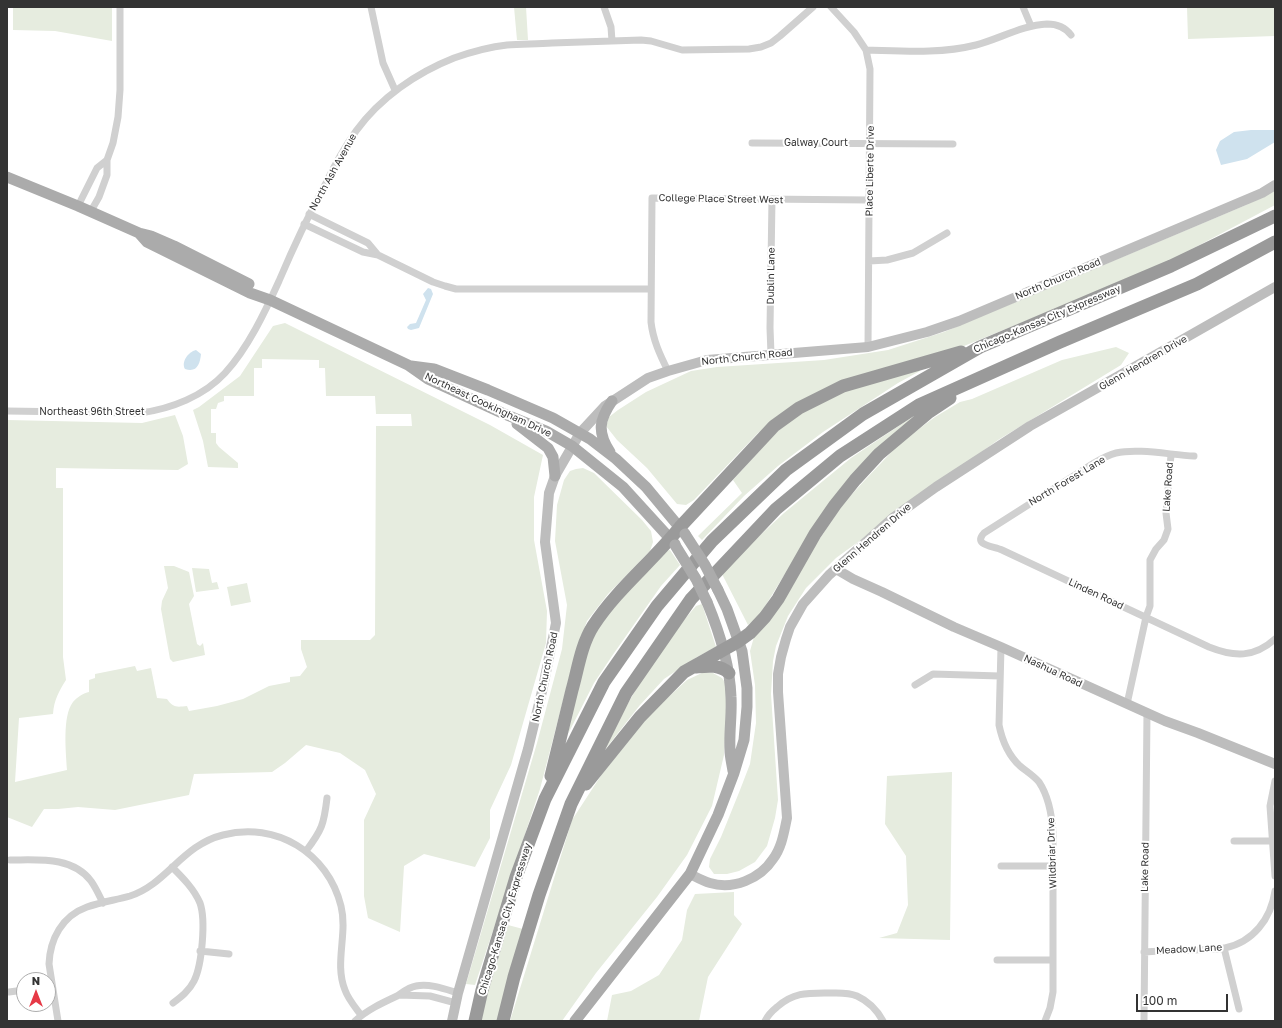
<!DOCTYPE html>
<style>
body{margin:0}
#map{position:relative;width:1282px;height:1028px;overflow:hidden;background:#fff;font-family:"Golos Text",sans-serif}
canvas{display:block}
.frame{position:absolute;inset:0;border:8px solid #333;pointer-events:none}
.north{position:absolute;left:16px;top:972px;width:40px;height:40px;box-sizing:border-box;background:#fff;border:1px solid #adadad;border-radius:50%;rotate:0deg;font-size:11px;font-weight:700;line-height:16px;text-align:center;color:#333}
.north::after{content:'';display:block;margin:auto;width:14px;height:18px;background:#e63946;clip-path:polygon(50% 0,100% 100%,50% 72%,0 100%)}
.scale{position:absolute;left:1136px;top:994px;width:92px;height:18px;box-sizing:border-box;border:2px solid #333;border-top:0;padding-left:5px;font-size:12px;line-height:14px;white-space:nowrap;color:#333;-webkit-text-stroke:3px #fff;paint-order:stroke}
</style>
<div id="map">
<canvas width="1282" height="1028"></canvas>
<div class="frame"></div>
<div class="north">N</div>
<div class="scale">100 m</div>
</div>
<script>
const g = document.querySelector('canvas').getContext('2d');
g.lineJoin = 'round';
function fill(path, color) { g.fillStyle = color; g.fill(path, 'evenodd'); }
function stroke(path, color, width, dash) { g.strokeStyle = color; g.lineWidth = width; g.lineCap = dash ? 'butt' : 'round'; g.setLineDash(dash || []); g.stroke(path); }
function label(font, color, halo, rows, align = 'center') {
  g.font = font + ' "Golos Text",sans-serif'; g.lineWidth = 4; g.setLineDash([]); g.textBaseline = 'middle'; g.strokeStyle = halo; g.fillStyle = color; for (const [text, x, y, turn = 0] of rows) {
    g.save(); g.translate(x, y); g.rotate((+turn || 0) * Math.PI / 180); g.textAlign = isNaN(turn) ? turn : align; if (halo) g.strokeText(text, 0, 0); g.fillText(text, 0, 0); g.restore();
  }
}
fill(new Path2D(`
 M13,7H112V41L55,31L13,30Z
 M514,7H526L528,40H517Z
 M1187,7H1275V36L1188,39Z
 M1275,190V205L1158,267L964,346L794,407L758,433L694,500L686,505L677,504L647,468L617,440L606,426L609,417L618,410L646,392L691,371L717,367L824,360L888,350L944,332L1246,205Z
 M285,323L490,425L543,455L534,497V540L547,611L546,643L511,765L490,810V838L475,867L424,854L404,866L400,932L368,918L364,896V820L376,794L365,770L340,753L306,745L285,763L272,772L194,774L189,795L115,810L78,807L58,809H44L32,827L7,817V420L142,423L175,415L183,436L188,464L178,470L56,468V488H63V657L66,680C59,691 54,700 53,714L19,718L15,782L67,770C66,753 62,716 73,702C77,697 84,693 89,692V680L95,678V674L135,666L137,671L151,668L157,698L167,699C173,708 177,707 187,706L189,711L217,706L243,699L269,686L290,682V677L300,676L307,667L301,649V640H370L375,635L376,426H412L411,414H376L375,396H326L325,368H319V360L262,359V368H254V396H224V401L218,403L216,409H211V433H216V443L219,447L238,463V468L208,467L203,441L193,410L199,407L240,376L273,326Z
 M1116,347L1129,353L1121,365L998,440L836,558L806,588L788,616L776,646L773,661L771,694L778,800L775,818L767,846L755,862L739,871L727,874H714L709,867L710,859L721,837L740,790L750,764L756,723L755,685L750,651L754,637L843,504L865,480L900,443L935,417L960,402L972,399L1062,360Z
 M919,369L920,371L898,383L823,432L778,466L744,496L702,540L698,536L742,493L733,480L769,440L784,425L821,400L855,388Z
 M915,415L880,449L783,577L759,616L748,625L722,574L741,553L784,513L851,458Z
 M583,468L594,473L642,520L651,531L653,542L650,551L608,594L587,621L576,651L540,789L475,985L466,984L537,743L562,649L567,605L555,541L557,505L564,480L570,471L576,469Z
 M670,550L680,565L661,586L612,656L594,683L568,734L577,687L593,635L613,606L666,551Z
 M164,566H174L189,572L194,596L189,604L197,644L200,646L203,643L205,655L173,662L170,659L161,609L162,601L168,588Z
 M192,568L209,569L212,583L217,582L219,589L196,592Z
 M247,583L251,602L231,606L227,587Z
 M702,604L716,647L697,657L664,679L640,705L600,756C621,713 645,672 673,634C680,625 688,615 696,606Z
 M704,672L713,673L722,678L726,684L727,704L724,755L712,806L687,855L657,897L596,973L562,1021H510L572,820L602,774L651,713L687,680Z
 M952,772L950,940L879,938L897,933L908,905L906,856L885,824L887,776Z
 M734,892V915L742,924L708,977L699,1021H607L612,995L631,991L659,975L682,940L687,910L695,894Z
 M508,925L523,929L498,1021H480L488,990Z`), '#e6ecdf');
fill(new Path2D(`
 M1251,130H1275V142L1247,159L1221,165L1216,150L1220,141L1234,132Z
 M428,288L431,289L433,294L419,328L411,330L408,329L407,327L410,324L416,323L426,300L423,294Z
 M196,350L201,354C200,364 197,373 185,369C181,362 188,352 196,350Z`), '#cfe2ee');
stroke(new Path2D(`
 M371,7L383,63L395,90
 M604,7L611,27L612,41
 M831,7L854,32L866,50L870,69L868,347
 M1023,7L1031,26
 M866,50C903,51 940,54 976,45C999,39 1023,25 1047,24C1056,24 1065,27 1071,35
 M752,143L953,144
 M78,206L97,168L107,160
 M91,211L99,197L107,175V160L113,143L118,117L120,90V7
 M309,214L368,243L378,255
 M304,224L363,252L378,255L433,282L445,286L456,289H651
 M869,261L887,260L913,253L947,233
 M771,354L770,328L772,199
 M668,371C660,355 653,340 651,322L652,198L869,200
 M7,411L140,413C171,409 204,396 225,373C248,348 265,312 279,281C293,248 308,216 325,185C334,166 344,148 356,131C380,98 416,73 454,58C471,52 489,47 507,45C522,44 537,44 552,43C582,42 612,41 641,40L651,41L682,50L749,49L761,47L771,43L780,36L813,7
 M1194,456C1171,455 1138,448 1116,453C1108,455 1101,459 1094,463L984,533C972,546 995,546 1002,550L1209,647C1234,657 1254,658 1275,639
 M1001,647L999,725C1002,740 1008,755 1020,766C1026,771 1034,776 1039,782C1049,797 1052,816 1053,833V992L1050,1008L1045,1021
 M915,685L933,674L1000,676
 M1127,704L1146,617L1150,606V560L1156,549L1164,540L1168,529L1166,513L1171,455
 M1275,781L1270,806L1275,876
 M1234,841H1272
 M306,851C322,830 324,824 327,798
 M10,860C38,860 72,856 91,881C96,888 99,895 103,903
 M1001,866H1053
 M172,867C183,878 194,889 200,903C206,920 202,965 194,981C189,991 181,997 173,1003
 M1224,948L1239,1009
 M200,951L229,954
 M1144,952C1161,951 1178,950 1194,950C1204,949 1215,950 1225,948C1253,942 1271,919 1275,891
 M997,960H1053
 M9,992L24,990
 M399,995L430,996L456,1003
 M58,1021L49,964C50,939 62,916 87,907C101,902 116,900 130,896C167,884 182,845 223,835C276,821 328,853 341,906C348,934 334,963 345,990C348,999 355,1007 361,1015
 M355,1021C367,1010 382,1003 397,996C403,992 409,987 416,986C429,983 445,989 458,993
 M765,1021C768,1015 772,1011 777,1007C794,992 808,993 829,993C838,993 848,992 857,996C868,1001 877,1010 883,1021
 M1144,1021L1147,712`), '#d0d0d0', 7);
stroke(new Path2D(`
 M836,569L853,579L882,592L954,627L1001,647L1165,721L1198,733L1275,764
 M690,874C696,877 703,881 710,883C733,890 760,879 773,859C782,847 784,832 787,818L778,692V674L781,657L786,639L790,627L803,604L829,575L894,517L936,487L1030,426L1092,391L1275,287
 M452,1021L458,993L528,749L543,687L556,623L545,542L549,493L555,476L580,433L605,406L648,378L668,371L707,360L868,347L927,332L959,321L1262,193L1275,185`), '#bdbdbd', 10);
stroke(new Path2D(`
 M7,177L78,206L139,233L151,236L174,246L249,284
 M139,233L147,242L250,293L270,300L408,365L428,379L502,413L546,431L572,446L623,487L675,544
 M411,366L434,369L488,390L553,418L590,439L616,459L646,487L685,534
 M517,424L548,448L553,457L555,476
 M610,452C597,432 599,420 612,401
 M707,602C719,631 730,665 731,697C732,715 729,732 730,750C730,757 732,764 733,771
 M575,1021L690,874L718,815L734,773L744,740L747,707V688L742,651L727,609L718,590`), '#ababab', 11);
stroke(new Path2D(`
 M695,667C707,666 719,664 729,673
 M551,776C558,747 565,718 572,690C578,669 581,645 593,626C617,589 652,562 680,527L774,426L799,408L843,386L961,352
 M586,784L640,717L684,672L739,641L750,633L765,617L778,599L815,534L835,505L855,480L879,454L929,412L950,398
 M475,1021L482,990L516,877L545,799L604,682L657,606L712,541L786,470L863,414L980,347L1171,266L1275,216
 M503,1021L514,977L539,895L571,804L626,693L691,599L776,509L840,456L919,405L1060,342L1197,284L1275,242`), '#9a9a9a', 13);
stroke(new Path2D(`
 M685,534L705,565L718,590
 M675,545L696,579L707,602`), '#ababab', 11);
label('10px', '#333', '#fff', [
 ["Galway Court",816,143],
 ["Place Liberte Drive",870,171,-89],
 ["North Ash Avenue",333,172,-61],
 ["College Place Street West",721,199,1],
 ["Dublin Lane",771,276,-89],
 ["North Church Road",1058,279,-23],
 ["Chicago-Kansas City Expressway",1047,319,-23],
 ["North Church Road",747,357,-6],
 ["Glenn Hendren Drive",1143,363,-30],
 ["Northeast Cookingham Drive",488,405,25],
 ["Northeast 96th Street",92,412],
 ["North Forest Lane",1067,481,-31],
 ["Lake Road",1168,487,-86],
 ["Glenn Hendren Drive",872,538,-41],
 ["Linden Road",1096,594,25],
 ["Nashua Road",1053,671,25],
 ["North Church Road",545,677,-78],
 ["Wildbriar Drive",1052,853,-92],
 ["Lake Road",1145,867,-89],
 ["Chicago-Kansas City Expressway",505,919,-73],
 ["Meadow Lane",1189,949,-3]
]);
</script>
